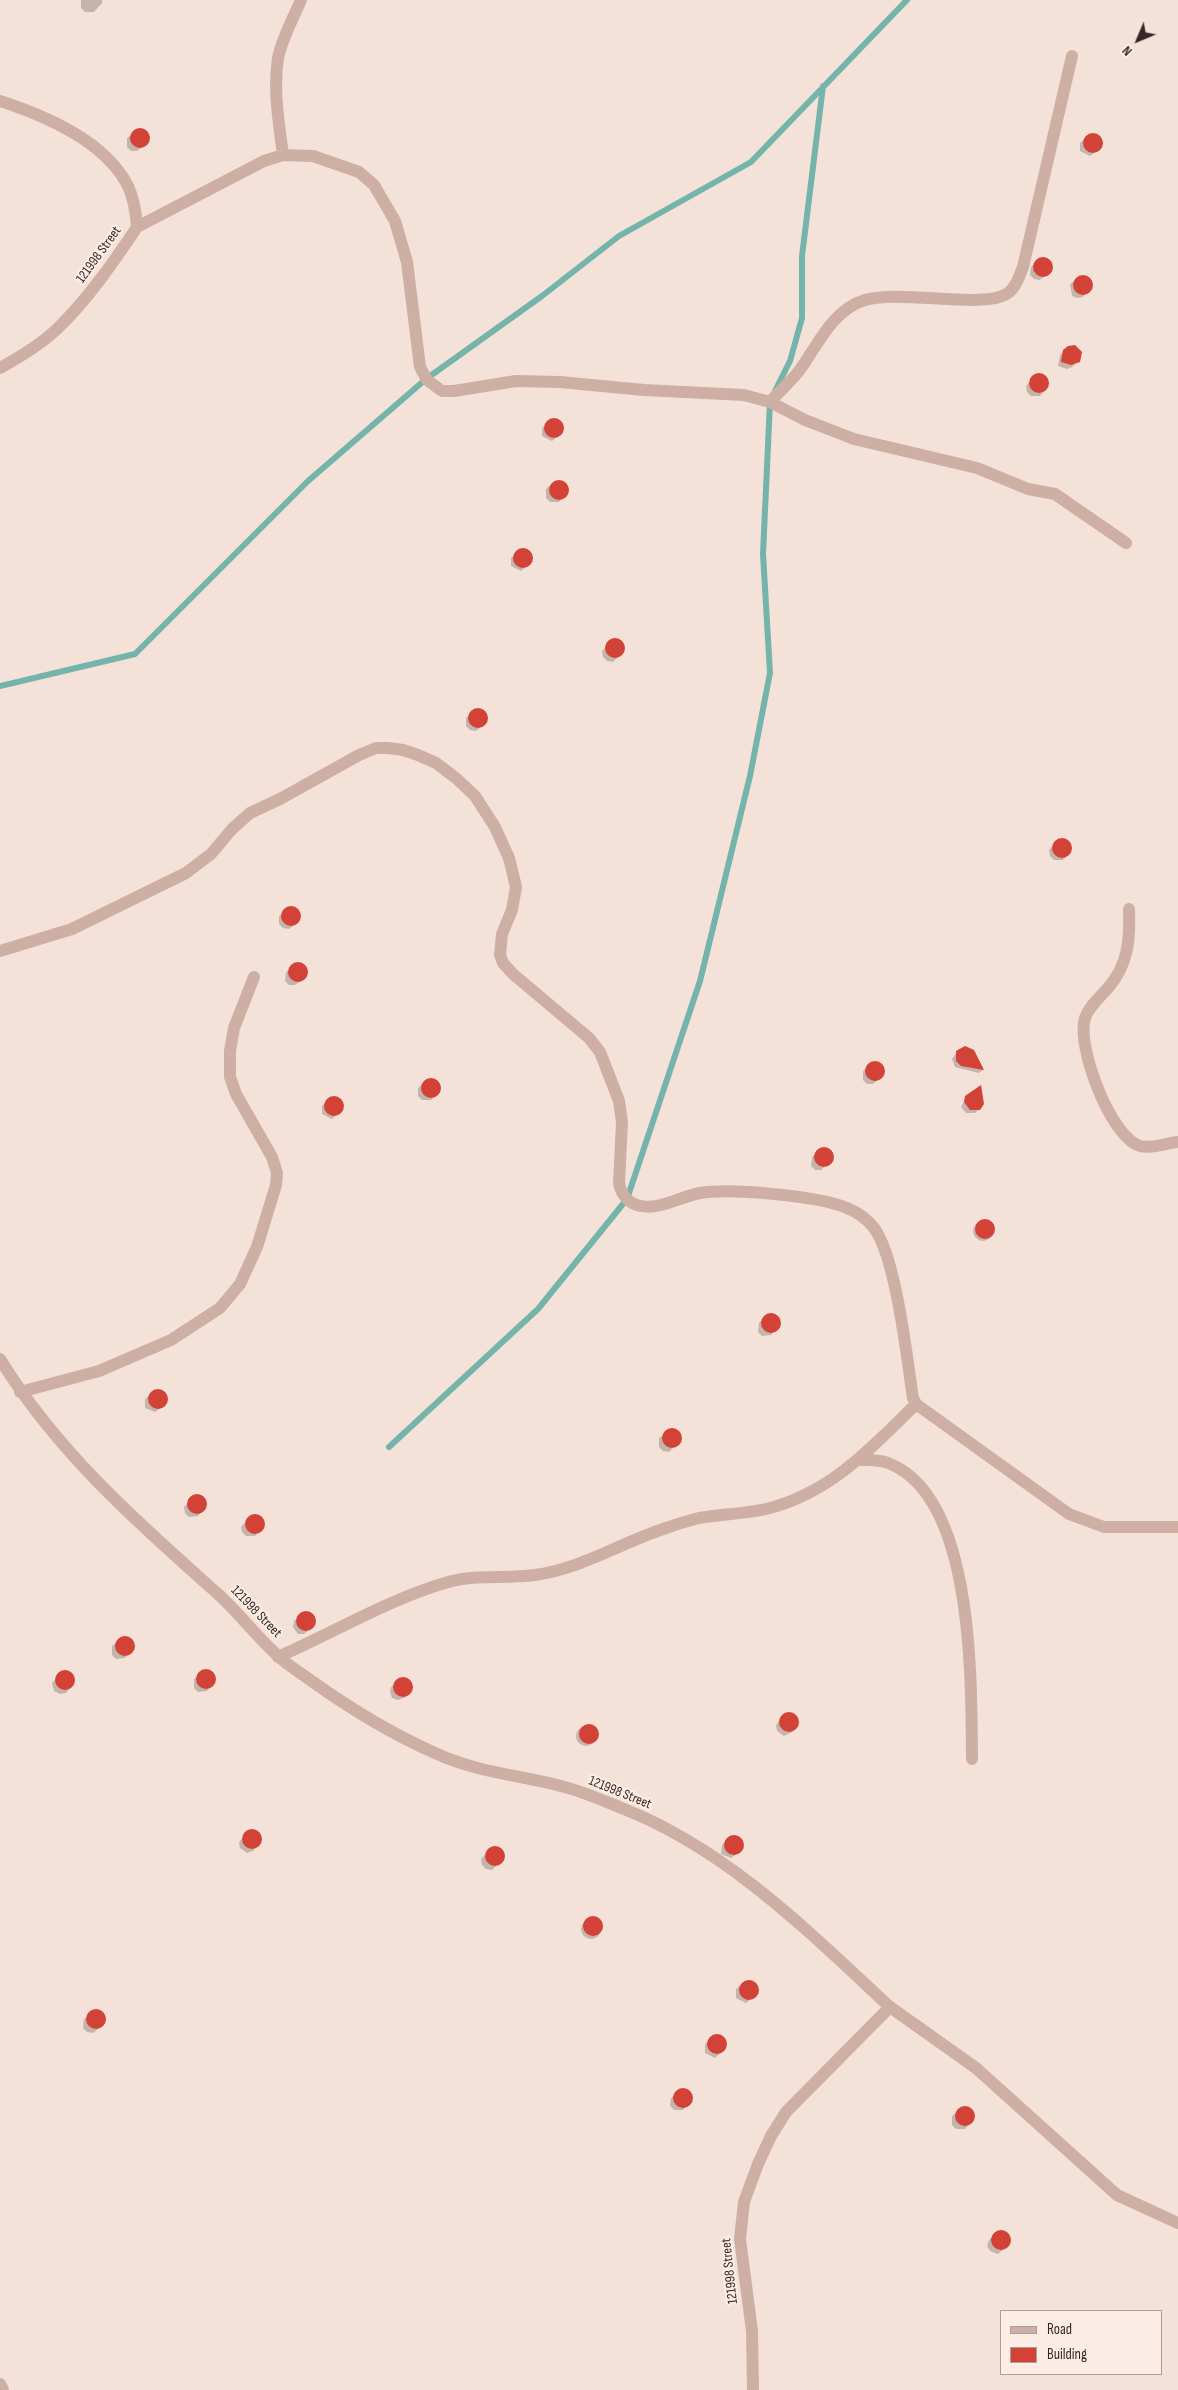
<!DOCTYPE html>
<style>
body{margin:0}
#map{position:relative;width:1178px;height:2390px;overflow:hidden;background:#f4e2d8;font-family:"Sofia Sans Condensed",sans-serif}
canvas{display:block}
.legend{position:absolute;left:1000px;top:2310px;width:162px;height:65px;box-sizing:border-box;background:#fbede5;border:1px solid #ad9e99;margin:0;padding:6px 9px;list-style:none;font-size:15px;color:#372826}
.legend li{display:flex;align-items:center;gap:10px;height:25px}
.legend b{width:25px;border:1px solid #ad9e99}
.north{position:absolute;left:1113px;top:15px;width:50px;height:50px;-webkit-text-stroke:4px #fbede5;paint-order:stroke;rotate:225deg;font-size:14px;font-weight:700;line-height:20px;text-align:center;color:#372826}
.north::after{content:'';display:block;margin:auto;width:18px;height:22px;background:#372826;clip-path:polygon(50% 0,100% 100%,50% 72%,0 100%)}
</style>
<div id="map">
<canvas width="1178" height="2390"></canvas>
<ul class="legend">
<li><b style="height:6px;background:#cdafa3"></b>Road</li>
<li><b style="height:14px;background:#d34237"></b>Building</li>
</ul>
<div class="north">N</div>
</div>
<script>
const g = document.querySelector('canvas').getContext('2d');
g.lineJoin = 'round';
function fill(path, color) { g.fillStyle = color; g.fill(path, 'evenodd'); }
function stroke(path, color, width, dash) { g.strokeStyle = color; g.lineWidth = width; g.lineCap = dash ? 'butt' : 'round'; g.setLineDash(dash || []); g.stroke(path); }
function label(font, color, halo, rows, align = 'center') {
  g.font = font + ' "Sofia Sans Condensed",sans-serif'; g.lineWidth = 4.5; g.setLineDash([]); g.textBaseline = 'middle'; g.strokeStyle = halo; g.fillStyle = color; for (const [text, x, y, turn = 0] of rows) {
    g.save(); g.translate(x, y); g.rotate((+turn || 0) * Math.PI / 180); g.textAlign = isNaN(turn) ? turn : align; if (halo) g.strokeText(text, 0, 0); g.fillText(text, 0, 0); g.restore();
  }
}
fill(new Path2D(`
 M81,0H102V3L94,12H85L81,8Z
 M139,129L144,130L148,138L147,144L137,151H131L127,147V138Z
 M1089,134L1098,135L1102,143L1100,148L1090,156L1080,151V143Z
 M1042,258L1048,259L1052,270L1040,280L1034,279L1030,275L1031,267Z
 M1082,276L1090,279L1092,285L1083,297L1077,298L1072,296L1070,284Z
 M1068,347L1081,358L1072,367L1067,369L1058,366L1060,355Z
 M1036,375L1047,378L1048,386L1040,396H1031L1027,392L1026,386Z
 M551,419L559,420L564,428L562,433L552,441L542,436V428Z
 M555,481H561L566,484L567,493L559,502H550L546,498V489Z
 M520,549L528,550L532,558L530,563L521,571L511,566V558Z
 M618,639L622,643L624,651L613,662L607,661L603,657L602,651L612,640Z
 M475,709L483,710L487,718L481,727L476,731L470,730L466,726V718Z
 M1059,839H1065L1071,845V851L1063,860H1054L1050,856L1049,850Z
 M291,907L296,908L300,916L298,922L289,929L283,928L279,924V916Z
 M297,963L303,964L306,969L305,978L295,985H289L285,981L286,972Z
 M959,1049H970L983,1070L979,1073L955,1067L952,1059Z
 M872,1063H880L884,1068L882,1077L873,1084H867L863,1080V1071Z
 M427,1079H433L438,1082L439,1091L431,1100H422L418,1096V1088Z
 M331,1097L339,1098L343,1106L341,1111L332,1119L322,1114V1106Z
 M966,1097L979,1109L975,1113H966L961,1107Z
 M823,1148L829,1150L832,1154V1160L821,1170H815L811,1166L812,1157Z
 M973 1231a10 10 0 1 1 20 0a10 10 0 1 1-20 0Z
 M773,1314L778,1318L779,1326L771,1335L762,1336L758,1332L759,1323L767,1315Z
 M154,1391H163L167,1399L165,1405L155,1412L145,1408V1399Z
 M671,1429L677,1431L680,1435V1441L669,1452L663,1451L659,1447V1438Z
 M200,1495L204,1498L206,1507L198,1516L189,1517L185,1513L184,1507L194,1496Z
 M257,1515L262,1518L263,1527L255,1536H246L242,1532L241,1527L251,1516Z
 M309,1612L313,1615L315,1624L304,1634H298L293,1627L294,1621L303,1613Z
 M121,1638H130L133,1643V1649L125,1658L116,1659L112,1655V1646Z
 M209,1670L213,1673L215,1682L207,1691L198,1692L194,1688V1679L203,1671Z
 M62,1672H68L72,1675L74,1683L66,1693L60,1694L54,1691L52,1683Z
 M403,1678L408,1679L412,1687L406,1697L398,1700L392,1698L390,1692L391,1687Z
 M789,1713L794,1715L798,1722L792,1732L784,1736L777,1731L776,1725L783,1716Z
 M576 1736a10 10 0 1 1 20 0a10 10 0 1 1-20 0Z
 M249,1831L259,1834L261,1839L253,1851L247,1853L240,1848L239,1842Z
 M730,1837L739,1838L743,1845L741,1851L731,1858L721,1854L722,1845Z
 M491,1848H497L502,1851L503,1859L492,1870L486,1869L482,1865L481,1859Z
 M581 1929a10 10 0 1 1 20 0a10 10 0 1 1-20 0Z
 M745,1981L753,1982L758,1990L756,1995L746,2003L736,1998V1989Z
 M96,2010L101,2012L104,2016L103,2025L93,2033L87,2032L83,2028L84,2019Z
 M714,2036L722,2037L726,2044L724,2050L715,2058L705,2053V2044Z
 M682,2089L688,2090L691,2095V2101L683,2110H674L670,2106L671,2098Z
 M961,2108H967L972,2111L973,2119L965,2129H956L952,2125V2116Z
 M997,2232H1003L1009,2238L1008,2246L998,2254L990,2251L987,2246L989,2240Z`), '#0003');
stroke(new Path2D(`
 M775,391L790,361L802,318V256L823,86
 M0,686L135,654L308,481L426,379L542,296L619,236L751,162L907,0
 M389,1447L538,1309L627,1199L700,981L750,776L770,673L763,554L770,402`), '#74b4ab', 6);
fill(new Path2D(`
 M130 138a10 10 0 1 1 20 0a10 10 0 1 1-20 0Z
 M1083 143a10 10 0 1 1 20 0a10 10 0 1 1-20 0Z
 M1033 267a10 10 0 1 1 20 0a10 10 0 1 1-20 0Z
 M1073 285a10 10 0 1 1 20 0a10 10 0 1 1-20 0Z
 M1075,345L1082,352L1080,362L1071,365L1061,362L1063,350L1068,346Z
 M1029 383a10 10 0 1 1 20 0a10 10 0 1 1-20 0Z
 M544 428a10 10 0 1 1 20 0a10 10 0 1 1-20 0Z
 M549 490a10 10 0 1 1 20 0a10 10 0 1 1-20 0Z
 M513 558a10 10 0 1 1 20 0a10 10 0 1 1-20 0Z
 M605 648a10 10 0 1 1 20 0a10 10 0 1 1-20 0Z
 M468 718a10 10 0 1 1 20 0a10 10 0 1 1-20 0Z
 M1052 848a10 10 0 1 1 20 0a10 10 0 1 1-20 0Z
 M281 916a10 10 0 1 1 20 0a10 10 0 1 1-20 0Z
 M288 972a10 10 0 1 1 20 0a10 10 0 1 1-20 0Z
 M965,1046L974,1050L984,1070L961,1066L956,1061V1051Z
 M865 1071a10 10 0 1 1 20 0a10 10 0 1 1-20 0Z
 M421 1088a10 10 0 1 1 20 0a10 10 0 1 1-20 0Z
 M981,1085L984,1104L980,1110H970L964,1102L965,1096Z
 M324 1106a10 10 0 1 1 20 0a10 10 0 1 1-20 0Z
 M814 1157a10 10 0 1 1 20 0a10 10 0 1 1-20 0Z
 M975 1229a10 10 0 1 1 20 0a10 10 0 1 1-20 0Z
 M761 1323a10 10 0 1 1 20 0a10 10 0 1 1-20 0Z
 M148 1399a10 10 0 1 1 20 0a10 10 0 1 1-20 0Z
 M662 1438a10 10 0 1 1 20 0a10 10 0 1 1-20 0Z
 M187 1504a10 10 0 1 1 20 0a10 10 0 1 1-20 0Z
 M245 1524a10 10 0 1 1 20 0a10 10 0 1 1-20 0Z
 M296 1621a10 10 0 1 1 20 0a10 10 0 1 1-20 0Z
 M115 1646a10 10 0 1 1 20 0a10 10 0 1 1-20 0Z
 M196 1679a10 10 0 1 1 20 0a10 10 0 1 1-20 0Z
 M55 1680a10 10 0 1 1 20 0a10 10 0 1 1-20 0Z
 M393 1687a10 10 0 1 1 20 0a10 10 0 1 1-20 0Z
 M779 1722a10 10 0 1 1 20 0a10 10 0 1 1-20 0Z
 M579 1734a10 10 0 1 1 20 0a10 10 0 1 1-20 0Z
 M242 1839a10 10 0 1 1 20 0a10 10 0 1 1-20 0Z
 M724 1845a10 10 0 1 1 20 0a10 10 0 1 1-20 0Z
 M485 1856a10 10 0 1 1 20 0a10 10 0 1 1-20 0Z
 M583 1926a10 10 0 1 1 20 0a10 10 0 1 1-20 0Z
 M739 1990a10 10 0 1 1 20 0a10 10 0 1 1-20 0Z
 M86 2019a10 10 0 1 1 20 0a10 10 0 1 1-20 0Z
 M707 2044a10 10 0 1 1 20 0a10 10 0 1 1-20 0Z
 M673 2098a10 10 0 1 1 20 0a10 10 0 1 1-20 0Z
 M955 2116a10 10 0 1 1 20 0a10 10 0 1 1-20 0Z
 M991 2240a10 10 0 1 1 20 0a10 10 0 1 1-20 0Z`), '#d34237');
stroke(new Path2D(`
 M0,101C46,116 105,141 128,186C134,199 136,213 137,227C113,263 88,299 57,329C40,345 20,357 0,368
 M283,155C279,124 273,90 278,58C282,38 293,19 301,0
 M137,227L264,161L283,155L313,156L359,172L374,185L395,221L407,262L420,367L427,380L442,391H454L516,381L560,382L644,390L744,395L770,402L805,420L854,439L977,468L1028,489L1055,494L1126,543
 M770,402C780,391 790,382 799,371C818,345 832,310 865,300C901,289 985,310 1008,293C1016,287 1019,277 1023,267L1072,56
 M1129,909C1130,938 1129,964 1108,988C1100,997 1089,1006 1085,1018C1076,1046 1111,1138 1140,1146C1152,1149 1166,1143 1178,1142
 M0,951L72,929L186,873L211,854L232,829L250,813L280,799L359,755L376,748H388L403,750L418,755L436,763L457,779L475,796L495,827L509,858L516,887L512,910L502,934L500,955L503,963L513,974L589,1038L600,1052L619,1101L622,1122L619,1183C621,1195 629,1204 641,1206C660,1210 682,1196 700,1193C731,1188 819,1196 847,1208C857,1212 867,1219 874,1228C896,1257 907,1359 913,1398L916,1404L1069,1514L1104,1527H1178
 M0,1359C57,1452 137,1522 218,1594C239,1613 256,1636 277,1655C287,1665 301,1673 313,1682C351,1709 392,1734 435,1753C476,1772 518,1775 561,1786C582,1791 604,1801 624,1809C728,1850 810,1933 890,2007L786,2112L771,2136L758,2164L744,2202L740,2239L752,2331L753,2390
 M20,1392L99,1371L171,1340L220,1308L240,1284L257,1247L276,1185L277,1173L272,1157L236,1094L230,1077V1051L234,1028L254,977
 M858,1460C868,1460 879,1459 888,1463C975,1496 971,1682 972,1759
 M278,1657C335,1632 389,1599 448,1582C476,1574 506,1579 535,1575C580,1569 619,1544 663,1529C674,1525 687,1521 699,1518C721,1514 744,1514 766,1509C829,1494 872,1448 916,1404
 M890,2007L976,2068L1117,2195L1178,2223
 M0,2384L3,2390`), '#cdafa3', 12);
label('14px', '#372826', '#fbede5', [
 ["121998 Street",99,255,-54],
 ["121998 Street",256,1612,46],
 ["121998 Street",620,1793,22],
 ["121998 Street",730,2271,-96]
]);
</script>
